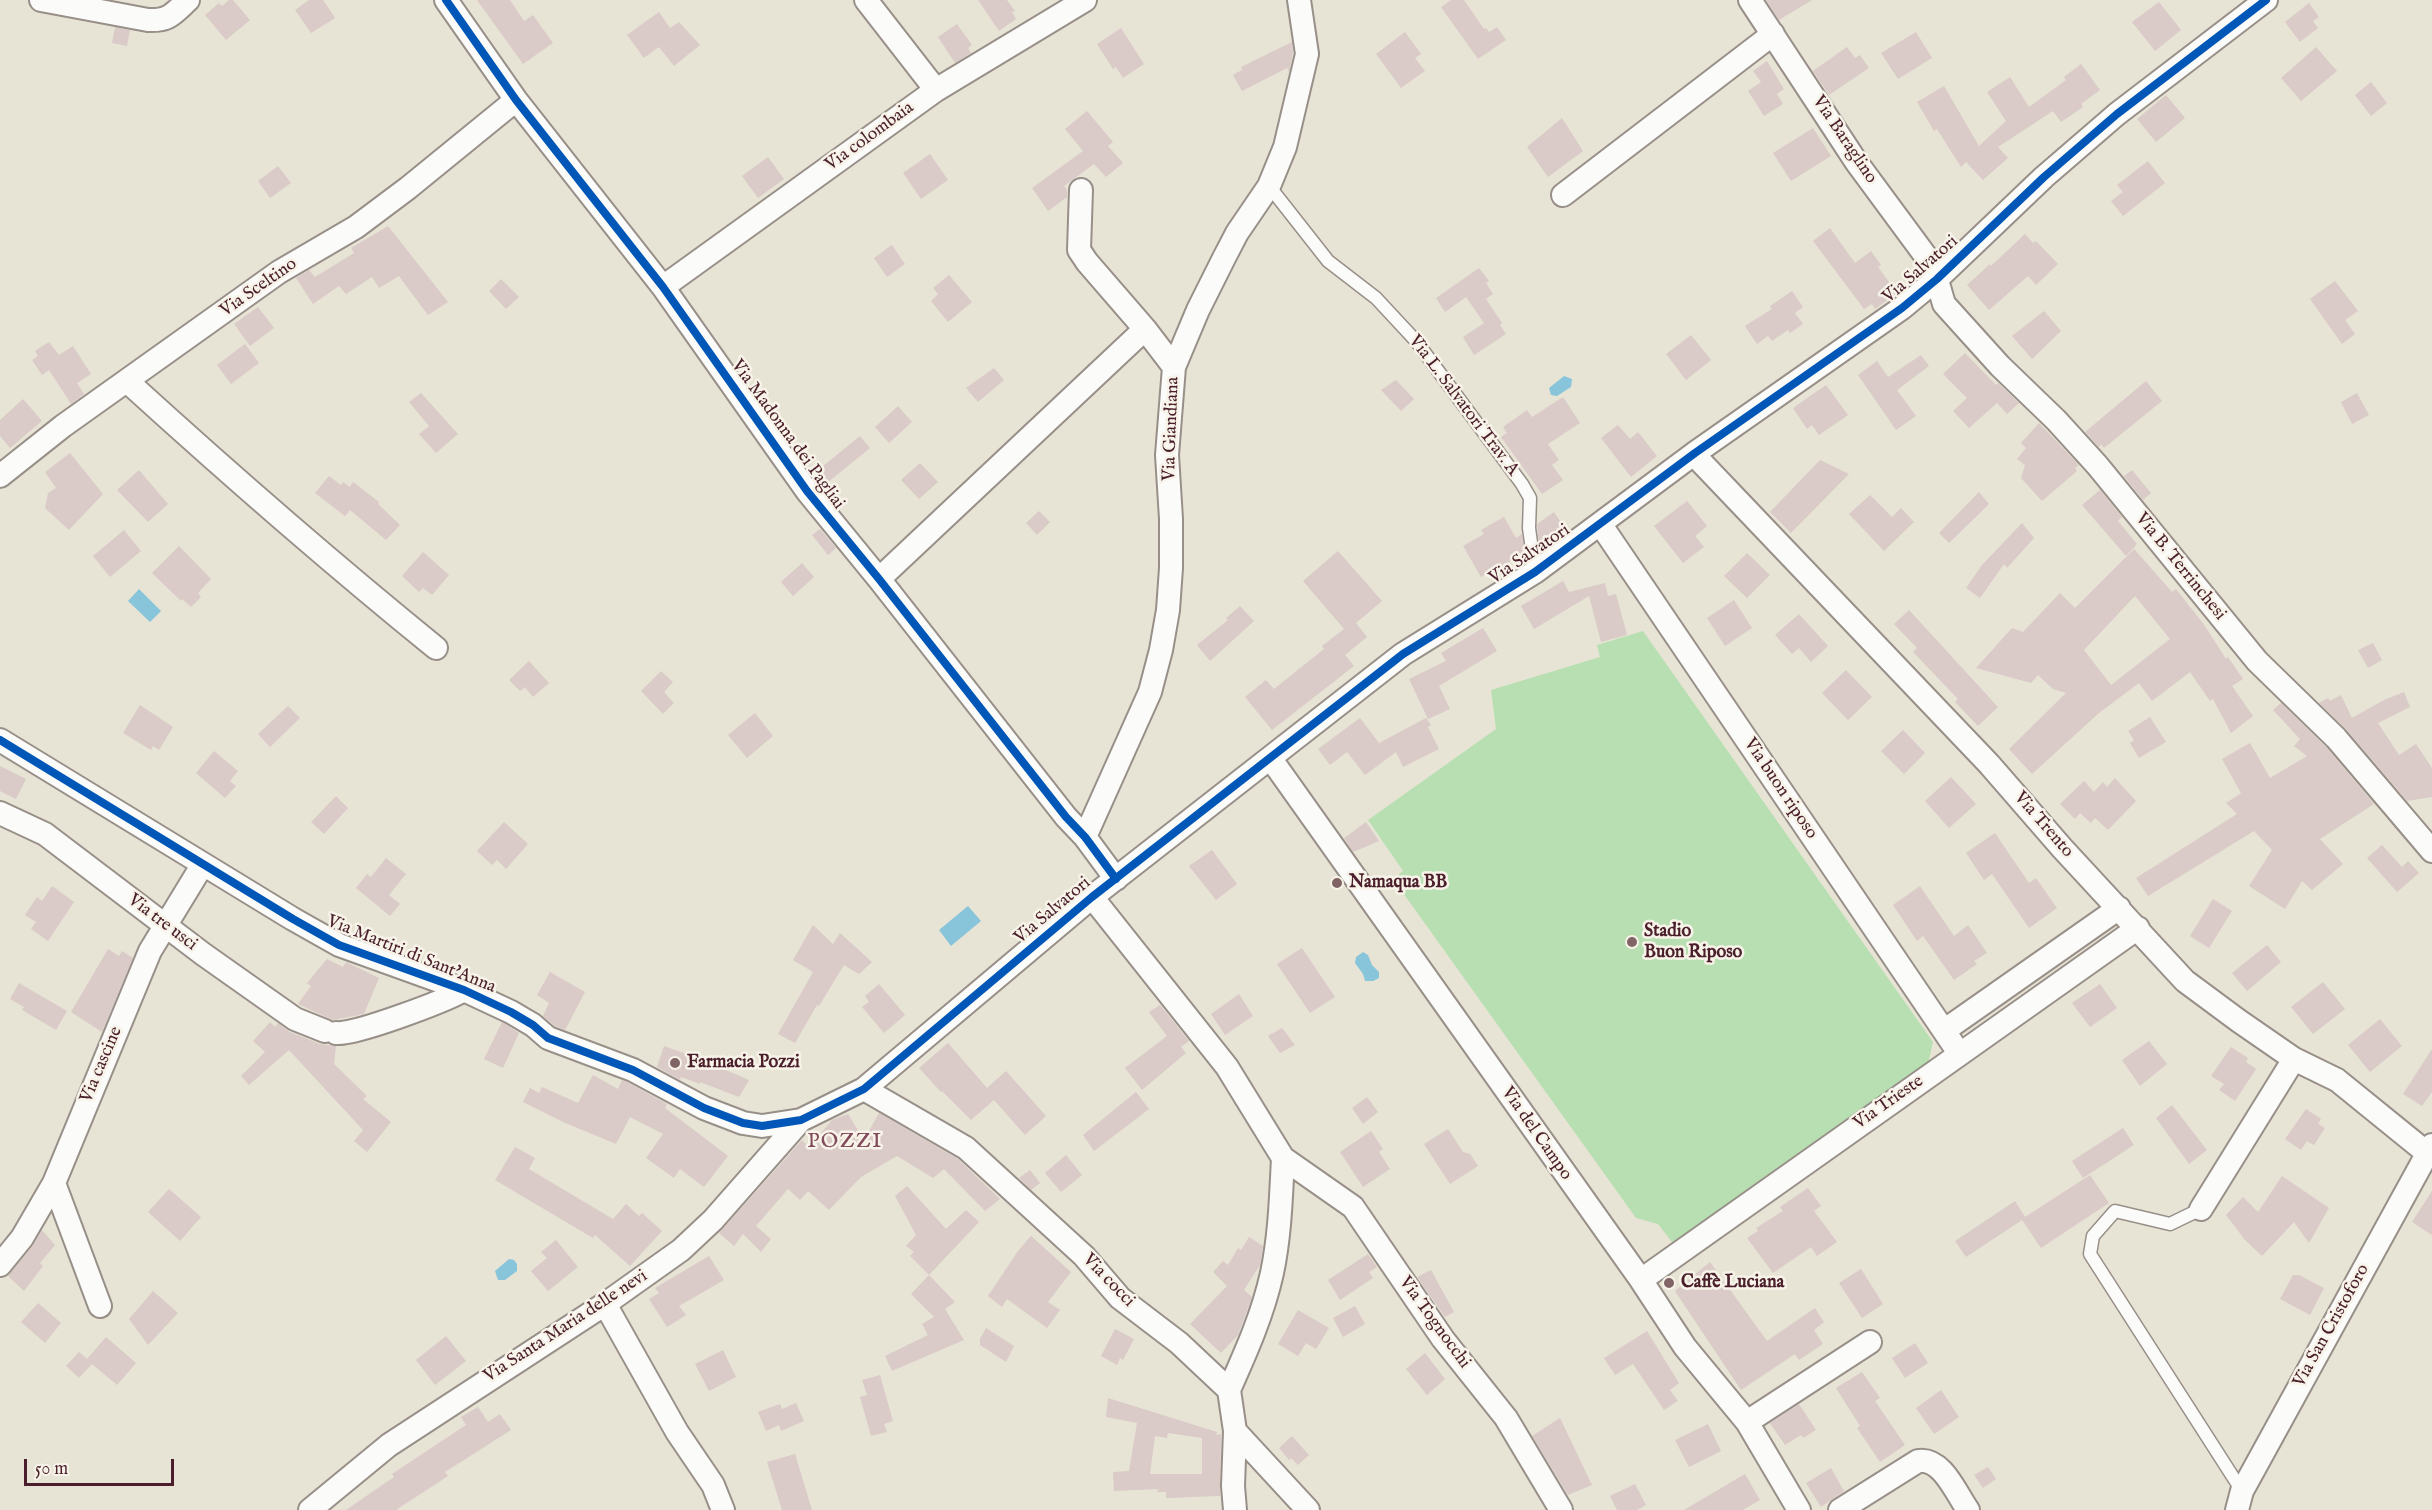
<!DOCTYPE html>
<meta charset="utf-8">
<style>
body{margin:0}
#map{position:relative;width:2432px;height:1510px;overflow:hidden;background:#e7e4d5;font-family:"IM FELL English",serif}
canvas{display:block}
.scale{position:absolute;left:24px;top:1459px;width:150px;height:27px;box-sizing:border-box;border:3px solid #4a1f2b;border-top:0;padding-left:8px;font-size:18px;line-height:21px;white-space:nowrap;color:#4a1f2b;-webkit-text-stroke:4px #f7f3e8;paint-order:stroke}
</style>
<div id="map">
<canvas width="2432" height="1510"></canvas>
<div class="scale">50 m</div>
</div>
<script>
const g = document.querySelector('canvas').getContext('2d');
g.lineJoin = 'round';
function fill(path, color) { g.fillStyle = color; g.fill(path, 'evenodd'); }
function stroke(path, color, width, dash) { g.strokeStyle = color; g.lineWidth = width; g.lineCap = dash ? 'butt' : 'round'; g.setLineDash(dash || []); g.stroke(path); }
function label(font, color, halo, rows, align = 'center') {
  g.font = font + ' "IM FELL English",serif'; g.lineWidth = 5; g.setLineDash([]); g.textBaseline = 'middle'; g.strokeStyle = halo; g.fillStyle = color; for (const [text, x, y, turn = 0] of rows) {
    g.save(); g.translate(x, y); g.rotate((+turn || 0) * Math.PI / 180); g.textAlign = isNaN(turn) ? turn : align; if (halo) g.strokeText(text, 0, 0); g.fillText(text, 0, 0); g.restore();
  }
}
fill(new Path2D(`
 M1643,631L1933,1042L1928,1064L1675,1246L1658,1224L1636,1218L1393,879L1403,871L1368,820L1496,729L1491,690L1600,657L1597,645Z`), '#b8dfb2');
fill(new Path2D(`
 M1564,376L1572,379L1571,387L1557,396L1551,395L1549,388Z
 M139,589L161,611L150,622L128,601Z
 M968,906L981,921L951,946L939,930Z
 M1363,952L1368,955L1372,965L1379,972V978L1373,981H1365L1363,974L1355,963L1356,957Z
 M509,1259L514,1260L517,1264V1271L505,1280H498L495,1271Z`), '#88c4da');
fill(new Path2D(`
 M229,0H233L250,20L226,40L205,15L219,3L222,6Z
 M309,0H323L335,18L311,33L295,10Z
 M477,0H510L524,21L533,15L553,43L523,64Z
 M978,0H1007L1015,11L1012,12L1016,19L999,31Z
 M1451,0H1464L1484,29L1486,28L1489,32L1497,27L1506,40L1478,59L1441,7Z
 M1766,0H1812L1779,20Z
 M2159,2L2181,30L2155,51L2132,22Z
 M2309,3L2319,17L2313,21L2318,28L2300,42L2285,22Z
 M659,12L670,28L679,22L700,45L674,66L659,47L644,58L627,35Z
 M957,24L972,45L968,48L971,53L955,63L938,37Z
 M115,27L130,30L127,46L112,43Z
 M1121,28L1144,64L1123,78L1116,67L1113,69L1097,44Z
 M1405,32L1421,54L1415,58L1425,71L1401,88L1376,54Z
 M1916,32L1932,58L1898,79L1881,53Z
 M1292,42L1293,53L1289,72L1287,68L1242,91L1233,75L1242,70L1241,67Z
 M1847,47L1855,58L1860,55L1869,68L1829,95L1813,71Z
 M2316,47L2337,71L2301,101L2281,78Z
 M1767,61L1784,89L1777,94L1783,104L1764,116L1748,91L1761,82L1753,71Z
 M2081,64L2100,90L2081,104L2083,107L2061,122L2053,111L1998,147L2008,158L1983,180L1966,162L1961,167L1937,129L1934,131L1917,102L1944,86L1979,146L2006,121L1987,92L2010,77L2029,107L2066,80L2064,77Z
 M2371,82L2387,103L2371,116L2355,95Z
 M2166,95L2185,118L2156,142L2137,119Z
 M1087,111L1113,142L1108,146L1123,163L1106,177L1094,164L1064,186L1067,190V197L1048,211L1032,188L1083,151L1065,129Z
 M1562,118L1583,151L1548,177L1527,147Z
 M1813,128L1831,156L1791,181L1773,153Z
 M930,154L948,180L921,199L903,173Z
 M768,157L784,179L758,198L742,176Z
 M2148,161L2165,183L2123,216L2111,201L2123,192L2117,185Z
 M278,166L291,183L270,198L258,181Z
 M388,226L448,302L428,315L399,276L379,288L372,277L346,294L339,286L313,304L296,278L309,270L315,277L354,253L351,248Z
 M1830,228L1855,263L1871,251L1881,265L1878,267L1897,293L1875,309L1872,304L1864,309L1813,241Z
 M2025,234L2033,243L2036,241L2058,264L2036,285L2028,276L1989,310L1967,285L1990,264L1991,266Z
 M892,245L905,264L887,277L874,258Z
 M1479,268L1489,281L1486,283L1493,294L1486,299L1502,323L1500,325L1506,334L1474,355L1463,337L1484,323L1466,297L1445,312L1436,298Z
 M949,275L972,302L948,322L931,301L938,294L933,288Z
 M501,279L519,297L506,309L489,291Z
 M2335,281L2358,311L2345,320L2355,334L2342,344L2310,299Z
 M1792,291L1803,307L1795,313L1803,324L1790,333L1788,330L1772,341L1768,336L1757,344L1745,326L1772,309L1770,306Z
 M258,307L274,328L250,346L234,324Z
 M2044,311L2061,331L2032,359L2012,336Z
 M1691,335L1711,360L1686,380L1666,354Z
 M49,342L59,355L73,346L91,374L77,383L84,394L71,404L49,370L42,375L32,360L38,356L35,351Z
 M245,344L259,363L231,384L217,365Z
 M1965,353L1996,385L1998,383L2019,403L2007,414L1997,403L1969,428L1953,411L1967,398L1943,374Z
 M1921,355L1929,366L1897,390L1916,416L1896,430L1858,375L1877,361L1888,377Z
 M994,368L1004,380L978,402L966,388Z
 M1396,380L1414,399L1401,411L1381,390Z
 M2146,381L2162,401L2104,448L2101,444L2099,447L2085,432Z
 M1826,385L1848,415L1819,435L1812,425L1807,429L1793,408Z
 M421,393L458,434L436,453L419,434L429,426L409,402Z
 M2357,393L2369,415L2352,424L2341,402Z
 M1563,397L1580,423L1548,444L1559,460L1552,465L1563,480L1542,494L1501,437L1507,433L1503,427L1527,410L1532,417Z
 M23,399L42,421L10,448L0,436V420Z
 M898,406L912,422L889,443L875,427Z
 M2039,423L2079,465L2075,468L2077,471L2042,501L2021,478L2025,465L2017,459L2026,448L2021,443Z
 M1618,425L1630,439L1638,432L1657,456L1631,477L1601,438Z
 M860,436L870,448L827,483L817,471Z
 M70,453L103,494L69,530L45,508L48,493L56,488L45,472Z
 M1820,460L1849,474L1791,533L1770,512Z
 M920,463L938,482L919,499L901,480Z
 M139,470L168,504L148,522L117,490Z
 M2132,470L2151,493L2143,500L2124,476Z
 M329,476L341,485L343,482L350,487L353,482L379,502L378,504L400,525L386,540L350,510L345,516L315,493Z
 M2100,490L2122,517L2118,521L2137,544L2126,556L2082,505Z
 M1979,492L1989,504L1949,543L1939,533Z
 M1870,495L1892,517L1901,508L1914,522L1884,551L1849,514Z
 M1687,501L1707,526L1695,536L1704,547L1683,563L1654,526Z
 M1039,511L1050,522L1037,535L1026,523Z
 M1554,512L1564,527L1539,544L1537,524Z
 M1504,517L1516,538L1522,534L1524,554L1481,577L1463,546L1484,534L1481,530Z
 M2022,523L2034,538L2007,568L2004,564L1980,598L1966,588L1982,565Z
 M820,529L836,548L828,555L812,535Z
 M124,530L141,551L110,577L93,556Z
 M179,546L211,579L198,593L201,597L191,607L182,599L181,601L152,573Z
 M2134,549L2172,592L2176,589L2205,626L2226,659L2228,657L2243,679L2232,686L2253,716L2231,733L2213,699L2210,701L2190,672L2152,701L2139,683L2099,713L2032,774L2009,749L2066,693L2053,689L2038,675L2031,683L1976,668L2012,628L2023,632L2060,593L2075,608ZM2135,596L2170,639L2111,685L2084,650Z
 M1338,551L1382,601L1356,623L1367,637L1345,655L1354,666L1272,730L1245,697L1266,680L1274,689L1324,649L1322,646L1344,629L1303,581Z
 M423,552L449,575L432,595L423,588L419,592L402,576Z
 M1747,553L1770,575L1747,598L1724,576Z
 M802,563L814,577L793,596L781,582Z
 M1563,581L1569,592L1605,583L1608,596L1616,594L1627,635L1601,642L1589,596L1534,629L1521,606Z
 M1734,600L1752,628L1725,646L1707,618Z
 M1240,606L1254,621L1210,661L1197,645L1228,620L1226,618Z
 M1909,610L1998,707L1978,726L1955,702L1958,699L1913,652L1917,648L1894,624Z
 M1799,614L1828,646L1811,662L1799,648L1792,654L1775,635Z
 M1483,628L1497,651L1439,686L1450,709L1428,719L1409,679L1446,661L1441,653Z
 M2373,643L2382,660L2368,668L2358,650Z
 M529,661L549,683L533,697L525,687L520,691L509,680Z
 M1846,670L1872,697L1848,720L1822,693Z
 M661,671L673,682L664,692L674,703L663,714L641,691Z
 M2404,692L2410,707L2378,723L2399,755L2416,744L2432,768V797L2407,801L2346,729L2319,703L2328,698L2330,701L2341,695L2352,718L2384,700Z
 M2281,703L2326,747L2374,804L2320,839L2343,864L2312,890L2302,881L2285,909L2249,886L2272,850L2254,831L2148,896L2136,878L2237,814L2226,803L2241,793L2222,759L2250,743L2270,778L2307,756L2294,746L2300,739L2273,710Z
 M140,705L173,727L159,750L153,746L151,750L123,733Z
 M288,706L300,718L270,747L258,734Z
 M755,713L773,736L747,758L728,735Z
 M2150,717L2166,742L2139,758L2130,743L2134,740L2128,731Z
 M1360,718L1379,743L1426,718L1431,725L1428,727L1439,749L1403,767L1396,752L1365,775L1347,752L1330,765L1318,749Z
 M1903,730L1925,753L1904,774L1881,751Z
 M214,751L238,771L230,781L236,786L225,798L196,773Z
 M0,766L26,779L16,799L0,791Z
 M1951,777L1976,804L1949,828L1925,801Z
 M2115,778L2136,801L2108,830L2095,818L2091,823L2080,813L2075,819L2060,804L2084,781L2094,792L2103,782L2107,787Z
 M336,796L348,808L324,834L311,822Z
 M504,822L528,844L506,869L497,860L492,865L477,851Z
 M1366,822L1379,841L1353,852L1344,838Z
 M1995,833L2029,883L2036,878L2057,908L2029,928L1992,874L1984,880L1966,853Z
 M2382,845L2402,867L2408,861L2419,873L2397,892L2367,858Z
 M1212,850L1237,884L1216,900L1189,866Z
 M386,858L406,874L389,895L400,904L390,916L356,888L367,874L371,877Z
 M52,886L74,902L48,941L31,929L36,922L25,915L37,897L42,901Z
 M1920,886L1954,936L1968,925L1987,953L1974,961L1977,964L1954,980L1923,936L1917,941L1893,905Z
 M2213,899L2232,911L2209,948L2190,936Z
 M813,925L833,944L840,933L872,962L859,974L844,965L819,1006L817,1005L795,1043L778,1034L813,972L793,960Z
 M2267,945L2281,962L2247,991L2232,973Z
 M1302,948L1335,997L1310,1013L1277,964Z
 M108,949L119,956L122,951L133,958L102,1032L71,1012Z
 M327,959L343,967L346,962L379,978L364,1014L333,1020L298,1004L311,986L307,983Z
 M550,972L585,992L565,1030L555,1026L543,1016L549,1003L537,995Z
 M2323,982L2345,1009L2313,1034L2291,1007Z
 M19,983L67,1011L56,1030L22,1010L24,1007L10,999Z
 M879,984L905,1015L884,1033L862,1007L869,1002L865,996Z
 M2100,984L2117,1008L2090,1027L2072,1003Z
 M1239,994L1253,1016L1225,1035L1211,1014Z
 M1160,1005L1189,1041L1181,1047L1186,1053L1142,1090L1125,1068L1167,1036L1149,1012Z
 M2380,1019L2402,1046L2370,1072L2348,1045Z
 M270,1022L275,1027L278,1023L290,1032L320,1044L336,1046L334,1064L367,1096L363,1099L391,1122L367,1152L354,1141L363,1130L289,1050L249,1085L241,1076L265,1052L253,1041Z
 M502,1022L519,1033L503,1068L484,1059Z
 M1282,1028L1295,1045L1280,1053L1268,1036Z
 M2149,1041L2167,1064L2140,1086L2122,1060Z
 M948,1043L987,1088L1006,1071L1046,1116L1025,1135L994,1100L971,1120L942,1091L941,1092L919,1068Z
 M664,1046L700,1059L749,1080L739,1097L700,1082V1084L681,1077L680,1080L657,1067Z
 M2231,1047L2248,1058L2246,1062L2256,1069L2235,1101L2219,1090L2224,1084L2211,1076Z
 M2432,1049V1092L2422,1106L2403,1094Z
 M593,1075L618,1089L622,1080L627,1082L667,1104L665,1108L728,1156L704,1187L680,1169L674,1178L646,1158L663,1134L630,1117L616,1144L563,1122L523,1102L530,1088L539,1093L542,1087L578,1103Z
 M1136,1092L1149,1109L1094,1151L1083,1135Z
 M1367,1097L1378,1112L1363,1124L1352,1108Z
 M2172,1105L2207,1150L2189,1164L2156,1118Z
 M2306,1109L2321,1119L2318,1124L2325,1128L2314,1145L2307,1141L2301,1150L2285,1139Z
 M879,1113L958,1159L1000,1199L985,1211L944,1169L933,1178L897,1156L861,1177L829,1210L808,1191L800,1200L788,1189L756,1226L771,1239L761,1252L743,1234L734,1246L719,1233L802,1140L809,1147L832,1120L848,1114L864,1140Z
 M2123,1128L2134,1145L2083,1178L2072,1161Z
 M1448,1129L1463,1152L1470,1154L1478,1166L1450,1184L1424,1144Z
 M1371,1131L1383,1149L1379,1152L1390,1169L1363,1187L1340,1152Z
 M515,1147L535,1158L529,1169L613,1219L626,1204L639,1216L642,1213L662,1231L630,1266L595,1235L593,1238L495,1180Z
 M1066,1155L1082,1175L1061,1192L1045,1173Z
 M1030,1170L1040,1183L1031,1190L1019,1178Z
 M2090,1175L2109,1203L2041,1248L2022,1220L1966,1257L1955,1241L2015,1201L2025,1217Z
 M2282,1176L2329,1208L2309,1243L2294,1222L2262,1256L2245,1240L2226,1215L2243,1197L2258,1212Z
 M907,1186L946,1229L966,1210L979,1222L929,1275L910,1256L914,1252L906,1246L916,1235L895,1196Z
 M1808,1188L1821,1206L1814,1211L1837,1242L1817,1256L1811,1247L1773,1273L1747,1238L1758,1231L1756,1228L1783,1211L1780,1207Z
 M169,1189L201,1217L180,1241L148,1212Z
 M2432,1191V1235L2412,1222Z
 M42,1230L55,1245L40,1263L43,1266L24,1291L8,1276L32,1247Z
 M1031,1236L1071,1272L1048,1302L1060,1310L1047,1328L1007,1299L1002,1307L988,1296L1018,1251Z
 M1249,1237L1263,1246L1260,1265L1244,1290L1252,1297L1238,1335L1221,1353L1190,1324L1227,1286L1213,1272L1223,1261L1228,1265L1238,1248L1241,1250Z
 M556,1240L578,1267L548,1291L531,1271L547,1258L541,1252Z
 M1368,1254L1377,1267L1369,1272L1373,1278L1340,1300L1328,1280Z
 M709,1256L724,1280L679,1306L686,1315L667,1327L649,1299L659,1293L655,1288Z
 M1710,1262L1767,1341L1815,1308L1824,1322L1814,1330L1823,1344L1799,1360L1795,1354L1741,1390L1675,1291Z
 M1861,1269L1883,1304L1862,1318L1839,1283Z
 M1431,1270L1454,1312L1445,1317L1417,1277Z
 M929,1275L955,1302L945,1309L964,1340L892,1371L885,1356L928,1335L922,1324L934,1317L911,1294Z
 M2293,1275H2299L2324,1288L2310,1315L2280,1299Z
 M153,1291L178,1313L148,1345L129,1319Z
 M38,1303L61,1323L45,1343L21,1322Z
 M1355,1306L1365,1324L1343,1337L1333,1318Z
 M1298,1310L1329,1328L1316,1349L1306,1343L1298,1356L1278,1344Z
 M986,1328L1014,1346L1006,1362L980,1345V1339Z
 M1115,1329L1134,1339L1123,1360L1120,1358L1117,1365L1101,1356Z
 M1647,1331L1679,1383L1670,1390L1678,1401L1664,1410L1633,1364L1615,1375L1604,1358Z
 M446,1336L466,1361L435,1385L416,1360Z
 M106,1337L136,1363L117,1385L92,1364L79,1378L66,1366L79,1352L87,1359Z
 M1915,1343L1928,1363L1905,1378L1892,1358Z
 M723,1350L736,1377L709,1391L695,1364Z
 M1425,1353L1445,1379L1427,1395L1406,1369Z
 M1862,1372L1880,1398L1875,1401L1905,1445L1880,1462L1857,1428L1860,1426L1836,1388Z
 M880,1375L893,1421L884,1424L887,1432L871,1436L860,1397L867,1395L862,1380Z
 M1941,1390L1959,1417L1934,1434L1916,1408Z
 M1108,1398L1217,1432L1216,1435L1221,1434L1220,1496L1166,1498V1492H1157L1158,1489L1114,1491L1113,1472L1129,1471L1137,1423L1106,1417ZM1168,1433L1202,1438V1474H1150L1155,1436L1167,1438Z
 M796,1403L804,1421L781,1431L779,1425L766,1431L758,1412L780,1404L782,1409Z
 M1799,1404L1816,1430L1803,1438L1801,1435L1785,1445L1770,1423Z
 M478,1407L488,1422L500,1414L511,1430L445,1472L448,1476L396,1510H346L394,1477L392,1474L466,1425L461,1417Z
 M1560,1418L1592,1485L1568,1495L1532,1436Z
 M1708,1424L1721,1451L1689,1467L1675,1440Z
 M1292,1436L1309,1455L1298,1465L1291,1458L1289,1460L1279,1448Z
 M795,1454L812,1510H782L767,1462Z
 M1988,1467L1996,1479L1983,1488L1974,1475Z
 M1831,1468L1844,1491L1821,1507L1806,1483Z
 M1745,1474L1760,1500L1743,1510H1684Z
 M1635,1484L1646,1505L1637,1510H1617L1610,1496Z`), '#dacac8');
const lane = new Path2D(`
 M1269,186L1328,261L1376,298L1416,341L1522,484L1530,498L1529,528L1535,572
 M2201,1209L2170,1224L2115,1211L2093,1236L2090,1254L2242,1491`);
const street = new Path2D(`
 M41,0L148,20C169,21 173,14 188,0
 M446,0L516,100L663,287L807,491L879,579L1066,817L1085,837L1116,879
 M866,0L936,90
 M1750,0L1857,163L1933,266L1944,304L2000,366L2056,420L2097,465L2257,661L2336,738L2432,851
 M1081,190L1079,250L1087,262L1145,329L1174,367
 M1563,195L1773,34
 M663,287L936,90L1085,0
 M128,382C228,473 330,562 436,648
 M1695,453L1701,462L1989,764L2062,848L2185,981L2239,1021L2294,1059L2337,1080L2427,1153
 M0,476L63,426L279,272L356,227L408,188L516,100
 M1601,525L1959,1053
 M879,579L1145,329
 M0,740L293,919L339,945L464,990L511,1012L533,1025L548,1038L633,1070L704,1108L743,1123L762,1126L801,1120L864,1089L1092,897L1403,654L1535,572L1695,453L1902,308L1937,279L2044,177L2117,114L2266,0
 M1271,759L1641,1280L1685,1347L1747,1422L1799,1510
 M0,813L45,834L203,954L295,1019L325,1031
 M1085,837L1150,692L1161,650L1168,610L1171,568V519L1167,455L1174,367L1198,310L1224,258L1237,233L1269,186L1285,147L1307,54L1299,0
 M1092,897L1227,1067L1283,1158L1353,1207L1443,1339L1506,1418L1561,1510
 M1945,1030L2119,908
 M336,1033C355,1035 445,1001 464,990
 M864,1089L966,1148L1084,1256L1120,1298L1179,1343L1229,1390L1235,1431L1308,1510
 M54,1183L100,1306
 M2201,1209L2294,1059
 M0,1265L22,1238L54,1183L150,951L203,864
 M1641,1280L2138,928
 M605,1304L677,1432L713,1485L723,1510
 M1229,1390C1246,1352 1263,1314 1272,1273C1280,1235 1281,1196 1283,1158
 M1747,1422L1870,1342
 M1235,1431L1233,1486L1235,1510
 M310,1510L389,1445L605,1304L681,1250L713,1220L801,1120
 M1840,1510L1918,1461C1942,1457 1956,1493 1968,1510
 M2237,1510L2242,1491L2432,1145`);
stroke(lane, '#988f89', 15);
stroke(street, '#988f89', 26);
stroke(lane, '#fbfbf9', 12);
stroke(street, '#fbfbf9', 22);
stroke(new Path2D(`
 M446,0L516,100L663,287L807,491L879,579L1066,817L1085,837L1116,879
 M0,740L293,919L339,945L464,990L511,1012L533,1025L548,1038L633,1070L704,1108L743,1123L762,1126L801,1120L864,1089L1092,897L1403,654L1535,572L1695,453L1902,308L1937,279L2044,177L2117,114L2266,0`), '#0057b8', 8);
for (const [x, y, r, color] of [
 [1337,883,6,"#816466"],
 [1632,942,6,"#816466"],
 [675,1063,6,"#816466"],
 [1669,1283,6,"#816466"]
]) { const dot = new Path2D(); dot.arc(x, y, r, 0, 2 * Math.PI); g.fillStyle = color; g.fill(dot); stroke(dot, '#f7f3e8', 2); }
label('18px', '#4a1f2b', '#f7f3e8', [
 ["Via colombaia",870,137,-36],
 ["Via Baraglino",1844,140,56],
 ["Via Salvatori",1921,270,-41],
 ["Via Sceltino",259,288,-35],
 ["Via L. Salvatori Trav. A",1463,406,53],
 ["Via Giandiana",1172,429,-88],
 ["Via Madonna dei Pagliai",787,435,54],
 ["Via Salvatori",1530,555,-34],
 ["Via B. Terrinchesi",2180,567,51],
 ["Via buon riposo",1780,789,56],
 ["Via Trento",2043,825,49],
 ["Via Salvatori",1053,911,-40],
 ["Via tre usci",162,923,37],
 ["Via Martiri di Sant'Anna",411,955,22],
 ["Via cascine",102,1065,-67],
 ["Via Trieste",1889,1103,-35],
 ["Via del Campo",1536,1134,55],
 ["Via cocci",1108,1281,46],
 ["Via Tognocchi",1434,1323,54],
 ["Via San Cristoforo",2332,1326,-61],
 ["Via Santa Maria delle nevi",566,1327,-33]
]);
label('bold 18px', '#4a1f2b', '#f7f3e8', [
 ["Namaqua BB",1349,883],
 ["Stadio",1644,932],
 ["Buon Riposo",1644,953],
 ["Farmacia Pozzi",687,1063],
 ["Caffè Luciana",1681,1283]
], 'left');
g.letterSpacing = '1.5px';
label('21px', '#814b5b', '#f7f3e8', [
 ["POZZI",845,1143]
]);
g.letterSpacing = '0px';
</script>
